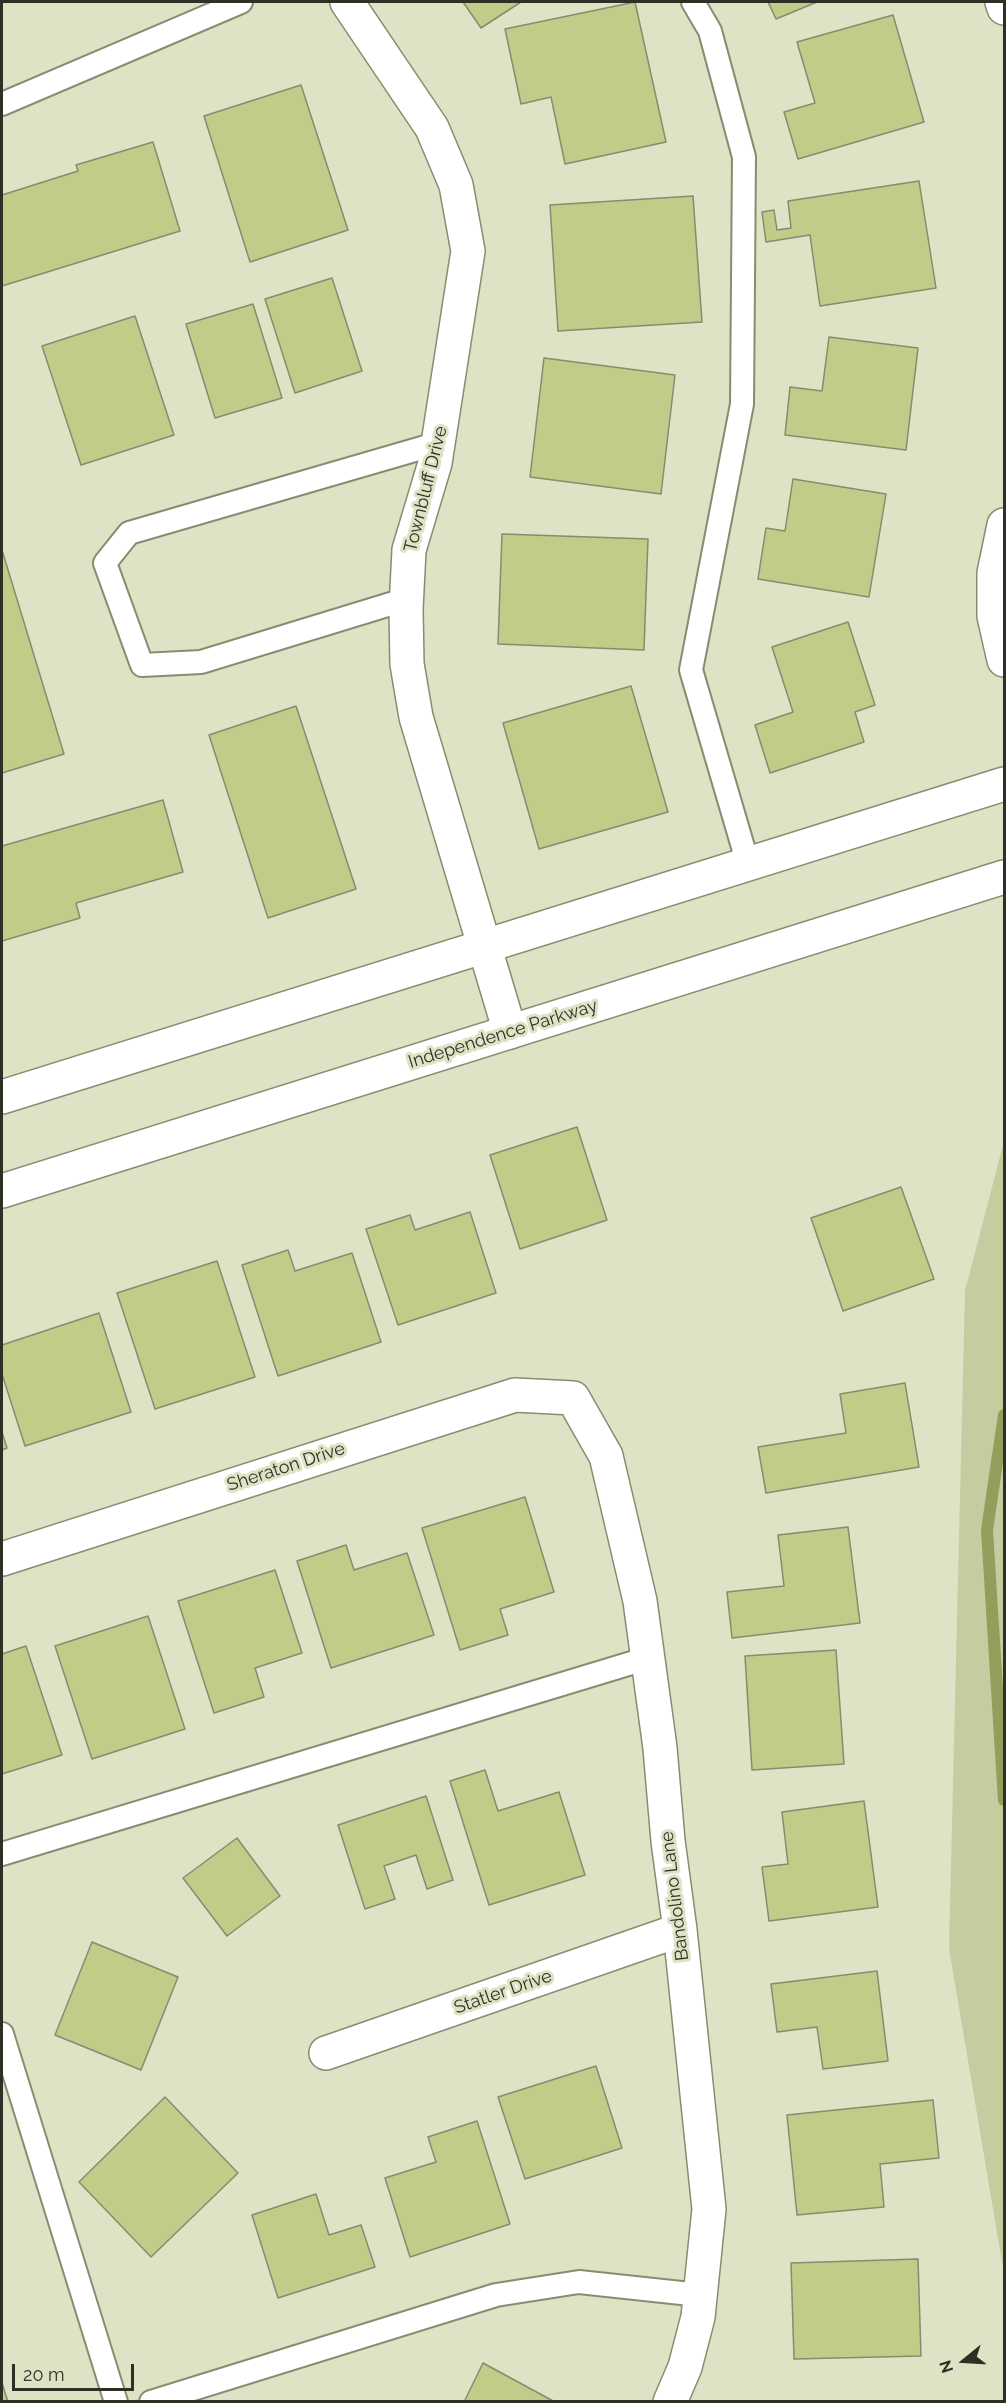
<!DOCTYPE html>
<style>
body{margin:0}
#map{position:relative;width:1006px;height:2403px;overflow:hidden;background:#dee3c5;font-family:Raleway,sans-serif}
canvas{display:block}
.frame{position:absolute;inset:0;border:3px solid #2f3025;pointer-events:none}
.north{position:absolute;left:934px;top:2331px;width:60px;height:60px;-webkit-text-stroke:4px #dee3c5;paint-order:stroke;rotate:252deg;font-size:16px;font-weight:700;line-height:24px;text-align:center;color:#2f3025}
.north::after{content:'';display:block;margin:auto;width:21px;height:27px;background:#2f3025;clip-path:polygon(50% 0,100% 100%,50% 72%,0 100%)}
.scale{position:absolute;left:12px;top:2364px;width:122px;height:27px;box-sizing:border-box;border:3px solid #2f3025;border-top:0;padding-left:8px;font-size:18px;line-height:21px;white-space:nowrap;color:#2f3025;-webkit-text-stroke:4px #dee3c5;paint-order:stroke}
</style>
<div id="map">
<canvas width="1006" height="2403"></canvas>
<div class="frame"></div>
<div class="north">N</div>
<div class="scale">20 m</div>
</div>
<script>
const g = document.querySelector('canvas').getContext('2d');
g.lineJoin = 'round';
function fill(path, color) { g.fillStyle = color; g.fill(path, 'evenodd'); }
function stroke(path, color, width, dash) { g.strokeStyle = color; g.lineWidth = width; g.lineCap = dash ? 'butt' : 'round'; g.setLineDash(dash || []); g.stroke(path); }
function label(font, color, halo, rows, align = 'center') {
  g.font = font + ' Raleway,sans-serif'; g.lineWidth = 6; g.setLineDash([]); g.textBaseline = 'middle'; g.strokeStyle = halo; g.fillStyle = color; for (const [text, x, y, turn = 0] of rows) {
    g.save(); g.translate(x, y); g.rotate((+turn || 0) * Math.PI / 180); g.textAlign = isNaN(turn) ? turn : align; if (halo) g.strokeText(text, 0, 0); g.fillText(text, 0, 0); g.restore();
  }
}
fill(new Path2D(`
 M1004,1141V2274L949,1948L965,1291Z`), '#c5cca0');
stroke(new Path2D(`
 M1004,1415L987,1530L1004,1800`), '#959d5c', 12);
const building = new Path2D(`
 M463,2H521L481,28Z
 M635,2L666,142L565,164L551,97L521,104L505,29Z
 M768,2H817L776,19Z
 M893,15L924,122L798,159L784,112L815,103L797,42Z
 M301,85L348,230L250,262L204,116Z
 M153,142L180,231L2,286V195L78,171L76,165Z
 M919,181L936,288L820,306L810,235L766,242L762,212L774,210L777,230L791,228L788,201Z
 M693,196L702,322L558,331L550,205Z
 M332,278L362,371L295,393L265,299Z
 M253,304L282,398L215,418L186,324Z
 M135,316L174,435L81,465L42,346Z
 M829,337L918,348L906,450L785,435L790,387L822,391Z
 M544,358L675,375L661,494L530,477Z
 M793,479L886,494L869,597L758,579L766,528L785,531Z
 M502,534L648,539L644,650L498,644Z
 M2,550L64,754L2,773Z
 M848,622L875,705L855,712L864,742L770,773L755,725L793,712L772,647Z
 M631,686L668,812L539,849L503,723Z
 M296,706L356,889L268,918L209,735Z
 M163,800L183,872L76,903L80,918L2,941V846Z
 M577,1127L607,1220L520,1249L490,1155Z
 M901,1187L934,1279L843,1311L811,1218Z
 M470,1212L496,1293L398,1325L366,1229L410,1215L415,1230Z
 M288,1250L295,1271L352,1253L381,1342L278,1376L242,1265Z
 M217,1261L255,1377L155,1409L117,1293Z
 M99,1313L131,1412L25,1446L2,1374V1345Z
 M905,1383L919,1467L766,1493L758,1447L846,1433L840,1394Z
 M2,1432L7,1448L2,1450Z
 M525,1497L554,1592L500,1609L508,1635L460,1650L422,1528Z
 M848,1527L860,1623L732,1638L727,1592L784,1586L778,1535Z
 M346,1545L354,1570L407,1553L434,1635L331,1668L297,1561Z
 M275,1570L302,1653L255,1668L264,1697L214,1713L178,1601Z
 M148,1616L185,1729L92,1759L55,1646Z
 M26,1646L62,1755L2,1774V1654Z
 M836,1650L844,1764L752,1770L745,1656Z
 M485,1770L498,1811L559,1792L585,1875L489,1905L450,1781Z
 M426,1796L453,1880L427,1889L416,1855L384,1866L395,1899L365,1909L338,1825Z
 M864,1801L878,1907L769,1921L762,1867L788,1864L782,1812Z
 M237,1838L280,1896L227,1936L183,1878Z
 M92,1942L178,1977L141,2070L55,2035Z
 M877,1971L888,2061L823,2069L817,2027L777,2032L771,1984Z
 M596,2066L622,2148L525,2179L498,2097Z
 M165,2097L238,2173L151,2257L79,2182Z
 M933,2100L939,2158L880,2164L884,2207L797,2215L787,2115Z
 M477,2121L510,2224L410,2257L385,2178L436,2162L428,2137Z
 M316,2194L329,2235L361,2225L375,2267L278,2298L252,2215Z
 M918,2259L921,2356L794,2359L791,2263Z
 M483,2363L555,2402H464Z
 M2,2383L8,2402H2Z`);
fill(building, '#c2cb88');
stroke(building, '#878b70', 1.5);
const service = new Path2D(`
 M693,2L710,31L744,157L742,404L691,670L748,864
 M2,104L241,2
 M407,599L201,662L142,665L105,563L129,533L439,443
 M2,1854L648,1658
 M2,2034L116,2402
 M151,2402L496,2295L579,2282L700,2295`);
const minor = new Path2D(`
 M347,2L432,128L456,185L468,251L435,463L409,550L406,609L407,664L416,717L510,1032
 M1002,2L1004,8
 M1004,525L994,573V616L1004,660
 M2,1559L515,1395L573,1398L606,1456L640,1601L660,1748L668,1841L680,1930L709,2209L698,2317L685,2367L670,2402
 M326,2053L680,1930`);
const secondary = new Path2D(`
 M2,1097L1004,784
 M2,1191L1004,877`);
stroke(service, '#888c71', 26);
stroke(minor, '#888c71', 36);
stroke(secondary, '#888c71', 36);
stroke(service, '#fff', 22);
stroke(minor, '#fff', 33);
stroke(secondary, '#fff', 33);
label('18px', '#2f3025', '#dee3c5', [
 ["Townbluff Drive",426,489,-76],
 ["Independence Parkway",503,1034,-17],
 ["Sheraton Drive",286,1467,-18],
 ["Bandolino Lane",675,1896,-97],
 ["Statler Drive",503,1992,-19]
]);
</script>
